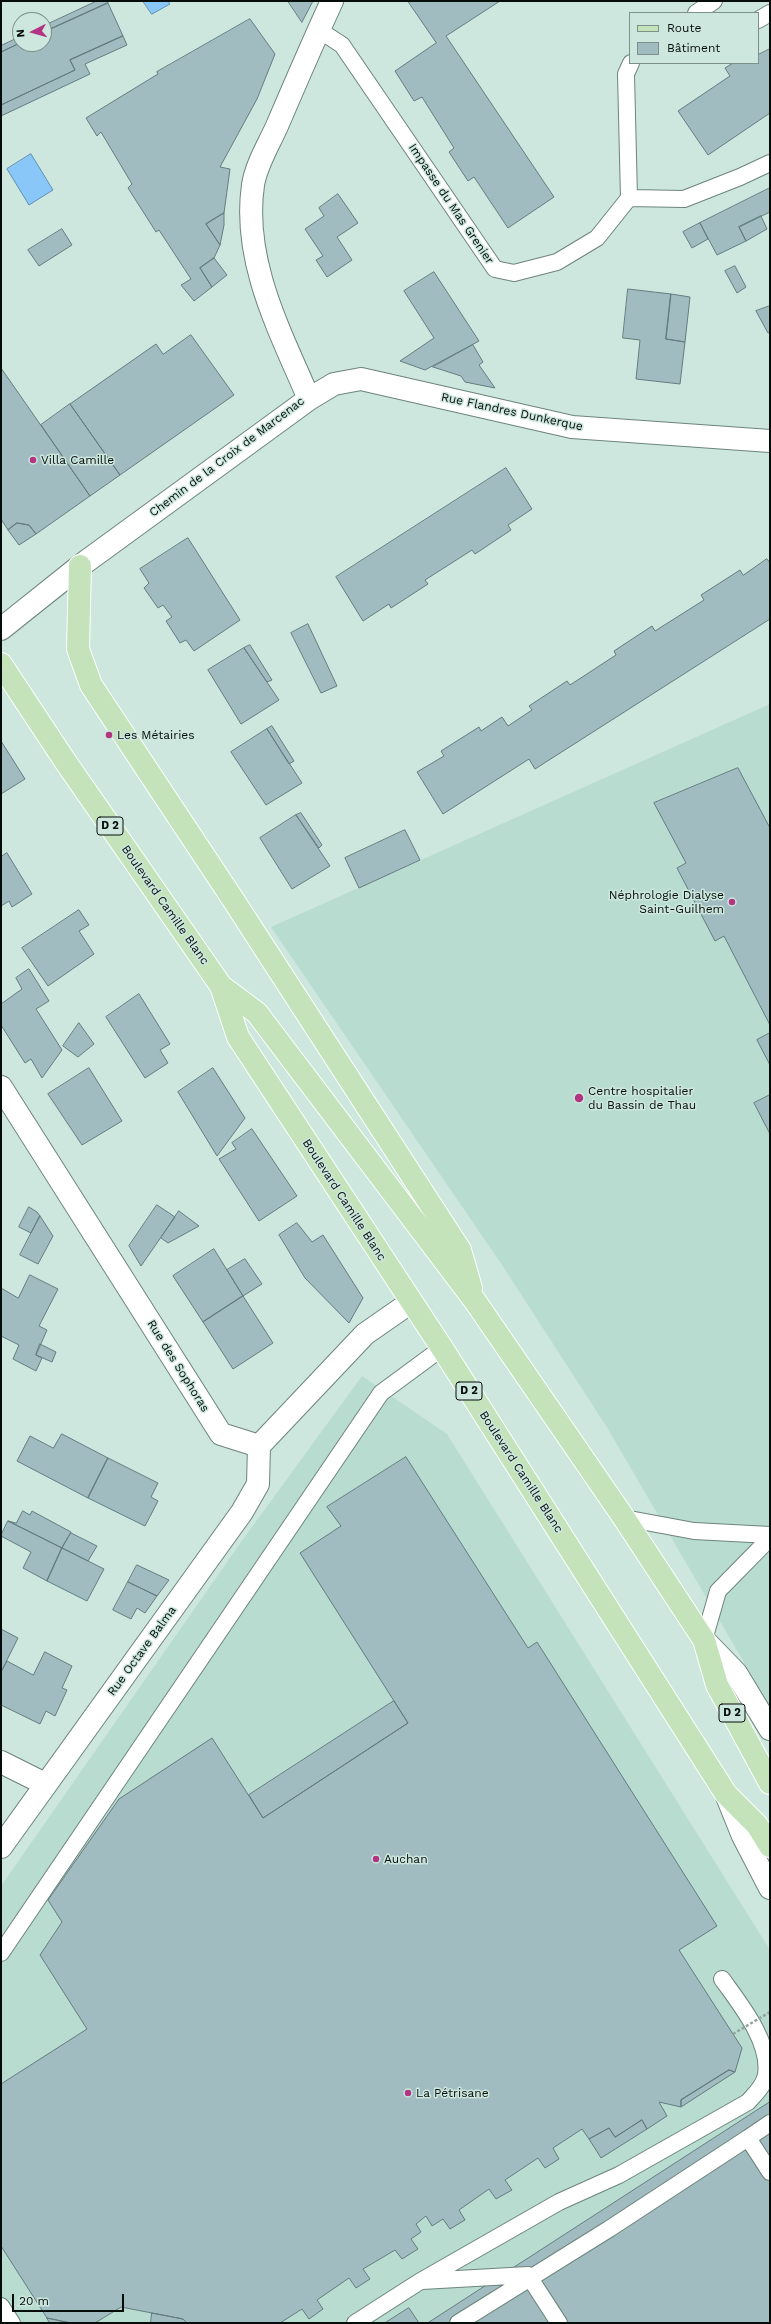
<!DOCTYPE html>
<meta charset="utf-8">
<style>
body{margin:0}
#map{position:relative;width:771px;height:2324px;overflow:hidden;background:#cde7de;font-family:"Work Sans",sans-serif}
canvas{display:block}
.frame{position:absolute;inset:0;border:2px solid #050d0b;pointer-events:none}
.legend{position:absolute;left:629px;top:12px;width:130px;height:52px;box-sizing:border-box;background:#cde7de;border:1px solid #7d908a;margin:0;padding:5px 7px;list-style:none;font-size:12px;color:#050d0b}
.legend li{display:flex;align-items:center;gap:8px;height:20px}
.legend b{width:20px;border:1px solid #7d908a}
.north{position:absolute;left:12px;top:12px;width:40px;height:40px;box-sizing:border-box;background:#cde7de;border:1px solid #7d908a;border-radius:50%;rotate:264deg;font-size:11px;font-weight:700;line-height:16px;text-align:center;color:#050d0b}
.north::after{content:'';display:block;margin:auto;width:14px;height:18px;background:#b23482;clip-path:polygon(50% 0,100% 100%,50% 72%,0 100%)}
.scale{position:absolute;left:12px;top:2294px;width:112px;height:18px;box-sizing:border-box;border:2px solid #050d0b;border-top:0;padding-left:5px;font-size:12px;line-height:14px;white-space:nowrap;color:#050d0b;-webkit-text-stroke:3px #cde7de;paint-order:stroke}
</style>
<div id="map">
<canvas width="771" height="2324"></canvas>
<div class="frame"></div>
<ul class="legend">
<li><b style="height:5px;background:#c4e3bb"></b>Route</li>
<li><b style="height:11px;background:#a1bcc0"></b>Bâtiment</li>
</ul>
<div class="north">N</div>
<div class="scale">20 m</div>
</div>
<script>
const g = document.querySelector('canvas').getContext('2d');
g.lineJoin = 'round';
function fill(path, color) { g.fillStyle = color; g.fill(path, 'evenodd'); }
function stroke(path, color, width, dash) { g.strokeStyle = color; g.lineWidth = width; g.lineCap = dash ? 'butt' : 'round'; g.setLineDash(dash || []); g.stroke(path); }
function label(font, color, halo, rows, align = 'center') {
  g.font = font + ' "Work Sans",sans-serif'; g.lineWidth = 3; g.setLineDash([]); g.textBaseline = 'middle'; g.strokeStyle = halo; g.fillStyle = color; for (const [text, x, y, turn = 0] of rows) {
    g.save(); g.translate(x, y); g.rotate((+turn || 0) * Math.PI / 180); g.textAlign = isNaN(turn) ? turn : align; if (halo) g.strokeText(text, 0, 0); g.fillText(text, 0, 0); g.restore();
  }
}
fill(new Path2D(`
 M770,704V1707L608,1429L504,1268L271,927Z
 M362,1376L447,1434L770,1950V2323H1V1886L241,1542Z`), '#b9dcd1');
const water = new Path2D(`
 M143,1H168L170,4L152,14Z
 M31,154L53,190L29,205L7,169Z`);
fill(water, '#89c7f8');
stroke(water, '#618fb1', 1);
const building = new Path2D(`
 M97,1H107L108,3L44,32V26Z
 M288,1H313L302,22Z
 M408,1H500L446,36L554,197L508,228L474,177L468,181L449,152L454,148L422,97L414,101L395,71L436,43Z
 M108,3L123,36L70,60L75,70L1,105V52L20,43L44,44V32Z
 M250,19L275,54L257,99L220,167L230,169L224,213L206,224L220,245L214,258L200,268L212,287L194,301L181,285L191,279L159,230L156,232L128,188L132,184L101,132L97,136L86,118L158,74L157,72Z
 M123,36L127,45L85,64L90,74L1,116V105L75,70L70,60Z
 M20,37V43L1,52V46Z
 M770,49V113L708,155L678,111L730,76L725,68L733,63H758V55Z
 M770,188V212L739,227L746,241L717,255L700,223Z
 M338,194L358,223L337,237L352,260L327,277L316,260L323,256L305,229L324,216L319,208Z
 M224,213V225L220,245L206,224Z
 M761,216L767,229L746,241L739,227Z
 M700,223L708,239L692,248L683,232Z
 M62,229L72,245L39,266L28,250Z
 M214,258L227,275L212,287L200,268Z
 M735,266L746,287L737,293L725,271Z
 M434,272L479,341L425,370L400,361L434,338L404,291Z
 M628,289L671,294L666,339L685,342L680,384L636,379L640,340L623,338Z
 M671,294L690,297L685,342L666,339Z
 M770,306V332L768,333L756,311Z
 M191,335L234,395L120,475L70,404L156,344L163,354Z
 M473,345L483,362L479,365L495,388L465,382L461,376L433,367Z
 M1,368L90,496L36,534L29,525L17,523L8,530L1,519Z
 M70,404L120,475L90,496L41,425Z
 M506,468L532,509L508,525L511,530L475,554L472,550L425,580L428,584L391,608L389,604L363,621L336,577Z
 M17,523L29,525L36,534L19,545L8,530Z
 M188,538L240,620L194,651L186,640L180,643L166,621L172,617L163,605L158,608L144,588L149,583L140,569Z
 M767,559L770,563V619L535,769L529,759L443,814L417,772L444,756L441,751L479,727L481,731L502,717L508,726L532,710L529,706L567,681L570,685L616,655L614,651L652,626L655,631L704,600L701,595L740,570L743,575Z
 M308,624L337,686L321,693L291,633Z
 M250,645L272,680L267,682L244,648Z
 M244,648L279,700L241,724L208,670Z
 M272,726L294,761L289,764L267,729Z
 M267,729L302,783L266,805L231,752Z
 M1,741L25,779L1,794Z
 M738,768L770,828V1025L724,936L715,941L677,868L686,863L654,803Z
 M301,813L322,845L319,848L296,815Z
 M296,815L330,866L292,889L260,838Z
 M405,830L420,860L359,888L345,858Z
 M7,853L32,894L12,907L9,901L1,906V857Z
 M79,910L89,925L79,931L94,954L48,986L22,948Z
 M29,969L49,1001L36,1009L62,1050L42,1078L31,1059L25,1063L1,1025V1004L22,989L16,978Z
 M139,994L170,1044L160,1050L168,1063L145,1078L106,1017Z
 M79,1023L94,1044L78,1057L63,1046Z
 M770,1033V1065L757,1040Z
 M89,1068L122,1121L82,1145L48,1094Z
 M213,1068L245,1118L217,1156L178,1092Z
 M770,1095V1134L754,1103Z
 M252,1129L297,1196L259,1221L219,1159L236,1149L232,1143Z
 M157,1205L175,1217L141,1266L129,1246Z
 M29,1207L37,1212L40,1216L31,1233L19,1227Z
 M179,1211L199,1226L168,1243L161,1238Z
 M40,1216L53,1236L38,1264L20,1255Z
 M297,1223L312,1242L323,1235L363,1298L349,1323L305,1278L279,1235Z
 M214,1249L243,1296L203,1322L173,1276Z
 M245,1259L262,1284L243,1296L227,1270Z
 M30,1275L58,1289L39,1326L47,1330L36,1355L42,1358L36,1371L13,1359L19,1345L1,1336V1288L18,1298Z
 M243,1296L273,1343L233,1369L203,1322Z
 M40,1344L56,1352L52,1362L36,1355Z
 M62,1434L108,1458L88,1498L17,1461L30,1436L53,1448Z
 M406,1457L528,1648L537,1642L717,1926L679,1950L742,2048L735,2072L729,2070L681,2100V2107L659,2102L667,2116L647,2129L642,2120L615,2137L609,2128L589,2139L582,2129L553,2148L559,2159L545,2168L538,2158L505,2180L512,2190L496,2199L489,2189L459,2210L465,2220L450,2229L443,2219L432,2226L426,2216L416,2224L421,2232L411,2239L418,2249L402,2259L395,2250L363,2269L370,2279L356,2288L349,2278L317,2300L323,2309L309,2319L302,2309L280,2323H187L183,2319L121,2307L95,2323H71L47,2318L1,2246V2084L87,2029L40,1955L62,1922L48,1900L119,1799L212,1738L263,1818L408,1723L300,1553L341,1526L327,1507Z
 M108,1458L158,1483L151,1497L158,1501L145,1526L88,1498Z
 M23,1511L30,1515L32,1511L71,1532L62,1548L8,1521L16,1523Z
 M8,1521L62,1548L47,1581L23,1568L31,1552L1,1536Z
 M71,1533L97,1546L88,1561L62,1548Z
 M62,1548L104,1569L87,1601L47,1581Z
 M137,1565L169,1580L157,1596L128,1582Z
 M128,1582L157,1596L145,1613L137,1608L131,1619L113,1610Z
 M1,1629L18,1638L1,1672Z
 M45,1652L72,1666L62,1688L67,1690L55,1716L46,1711L40,1724L1,1705V1672L7,1661L33,1675Z
 M394,1701L408,1723L263,1818L249,1795Z
 M729,2070L735,2072L681,2107V2100Z
 M770,2102V2323H428Z
 M642,2120L647,2129L601,2158L589,2139L609,2128L615,2137Z
 M409,2308L419,2323H385Z
 M152,2313L183,2319L187,2323H151Z
 M47,2318L71,2323H50Z`);
fill(building, '#a1bcc0');
stroke(building, '#637c80', 1);
const service = new Path2D(`
 M696,13L714,1
 M758,20L770,13
 M319,30L342,45L495,269L514,273L557,262L597,238L629,198L684,199L740,177L770,163
 M629,198L626,74L631,63
 M624,1518L694,1531L770,1535
 M704,1640L718,1591L770,1538
 M1,1953L381,1393L442,1348
 M748,2138L770,2123
 M422,2281L528,2275L559,2323
 M1,2306L12,2323
 M355,2323L419,2282L559,2202L619,2175L748,2102C755,2094 764,2086 766,2075C771,2042 740,2004 722,1979
 M458,2323L609,2229L748,2138L770,2172`);
const minor = new Path2D(`
 M309,399L334,384L361,379L572,427L770,441
 M1,629L80,566L309,399C280,331 242,261 253,185C256,165 269,144 277,126C295,84 313,42 332,1
 M1,1087L221,1434L259,1446L365,1334L411,1302
 M1,1762L45,1784
 M1,1847L242,1512L258,1484L259,1446`);
const tertiary = new Path2D(`
 M704,1640L736,1673L770,1729
 M726,1794L743,1836L770,1888`);
const primary = new Path2D(`
 M80,566L78,649L91,685L234,901L460,1250L471,1288
 M1,664L65,761L221,986L238,1037L442,1348L726,1794L757,1825L770,1846
 M221,986L257,1013L475,1301L624,1518L704,1640L717,1685L770,1783`);
stroke(service, '#6c847c', 18);
stroke(minor, '#6c847c', 24);
stroke(tertiary, '#6c847c', 24);
stroke(primary, '#fff', 24);
stroke(service, '#fff', 16);
stroke(minor, '#fff', 22);
stroke(tertiary, '#fff', 22);
stroke(primary, '#c4e3bb', 22);
stroke(new Path2D(`
 M733,2034L770,2012`), '#91a59e', 2.5, [3, 2]);
for (const [x, y, r, color] of [
 [33,460,4,"#b23482"],
 [109,735,4,"#b23482"],
 [732,902,4,"#b23482"],
 [579,1098,5,"#b23482"],
 [376,1859,4,"#b23482"],
 [408,2093,4,"#b23482"]
]) { const dot = new Path2D(); dot.arc(x, y, r, 0, 2 * Math.PI); g.fillStyle = color; g.fill(dot); stroke(dot, '#cde7de', 1.5); }
for (const [x, y, w] of [
 [110,826,26],
 [469,1391,26],
 [732,1713,26]
]) { const box = new Path2D(); box.roundRect(x - w / 2, y - 9, w, 18, 3); g.fillStyle = '#cde7de'; g.fill(box); stroke(box, '#050d0b', 1); }
label('bold 11px', '#050d0b', null, [
 ["D 2",110,826],
 ["D 2",469,1391],
 ["D 2",732,1713]
]);
label('12px', '#050d0b', '#cde7de', [
 ["Impasse du Mas Grenier",451,204,56],
 ["Rue Flandres Dunkerque",512,412,12],
 ["Chemin de la Croix de Marcenac",227,457,-37],
 ["Boulevard Camille Blanc",165,905,55],
 ["Boulevard Camille Blanc",344,1200,57],
 ["Rue des Sophoras",178,1366,58],
 ["Boulevard Camille Blanc",521,1472,57],
 ["Rue Octave Balma",142,1651,-54]
]);
label('12px', '#050d0b', '#cde7de', [
 ["Villa Camille",41,460],
 ["Les Métairies",117,735],
 ["Néphrologie Dialyse",724,895,"right"],
 ["Saint-Guilhem",724,909,"right"],
 ["Centre hospitalier",588,1091],
 ["du Bassin de Thau",588,1105],
 ["Auchan",384,1859],
 ["La Pétrisane",416,2093]
], 'left');
</script>
